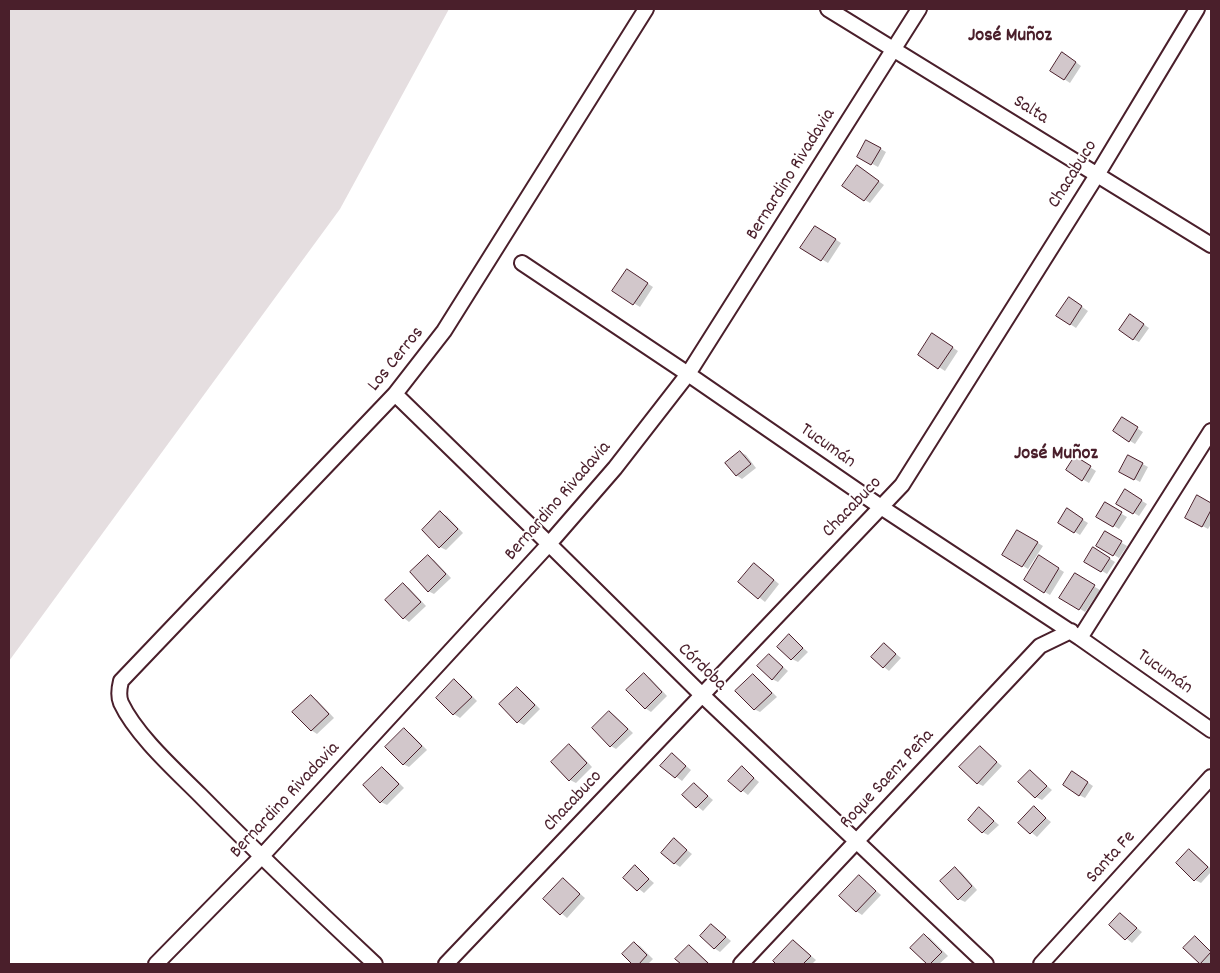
<!DOCTYPE html>
<meta charset="utf-8">
<style>
body{margin:0}
#map{position:relative;width:1220px;height:973px;overflow:hidden;background:#fff;font-family:Dekko,sans-serif}
canvas{display:block}
.frame{position:absolute;inset:0;border:10px solid #4a1f2b;pointer-events:none}
</style>
<div id="map">
<canvas width="1220" height="973"></canvas>
<div class="frame"></div>
</div>
<script>
const g = document.querySelector('canvas').getContext('2d');
g.lineJoin = 'round';
function fill(path, color) { g.fillStyle = color; g.fill(path, 'evenodd'); }
function stroke(path, color, width, dash) { g.strokeStyle = color; g.lineWidth = width; g.lineCap = dash ? 'butt' : 'round'; g.setLineDash(dash || []); g.stroke(path); }
function label(font, color, halo, rows, align = 'center') {
  g.font = font + ' Dekko,sans-serif'; g.lineWidth = 4; g.setLineDash([]); g.textBaseline = 'middle'; g.strokeStyle = halo; g.fillStyle = color; for (const [text, x, y, turn = 0] of rows) {
    g.save(); g.translate(x, y); g.rotate((+turn || 0) * Math.PI / 180); g.textAlign = isNaN(turn) ? turn : align; if (halo) g.strokeText(text, 0, 0); g.fillText(text, 0, 0); g.restore();
  }
}
fill(new Path2D(`
 M9,9H449L340,209L9,661Z`), '#e5dee0');
fill(new Path2D(`
 M1069,57L1081,66L1070,83L1052,71Z
 M867,141L886,152L878,167L858,156Z
 M863,170L884,185L870,203L865,200Z
 M821,230L841,243L828,263L802,247Z
 M633,274L653,287L640,307L614,291Z
 M1075,302L1088,311L1076,328L1070,324Z
 M1136,319L1149,328L1139,342L1133,339Z
 M938,338L958,351L945,371L919,354Z
 M1122,419L1143,432L1135,444L1114,431Z
 M740,452L746,455L756,468L742,479L736,475Z
 M1128,456L1148,467L1140,482L1120,471Z
 M1075,458L1096,471L1089,483L1067,470Z
 M1126,491L1147,504L1139,516L1118,503Z
 M1198,497L1211,504V524L1208,529L1186,517Z
 M1105,504L1127,517L1119,529L1098,516Z
 M1067,510L1088,523L1080,535L1059,522Z
 M441,513L447,516L463,533L446,550L440,547Z
 M1018,531L1043,546L1028,569L1004,554Z
 M1105,533L1127,546L1119,558L1098,545Z
 M1094,549L1115,562L1107,574L1086,561Z
 M428,557L434,560L451,578L434,594L428,591Z
 M1040,557L1064,572L1050,595L1025,580Z
 M760,568L779,584L765,602L740,582Z
 M1075,575L1100,590L1085,612L1061,597Z
 M403,584L409,588L426,606L409,622L404,618Z
 M789,636L808,652L798,662L792,659Z
 M884,644L901,658L889,671L884,667Z
 M769,655L788,671L778,682L772,679Z
 M644,675L650,678L667,696L651,712L645,708Z
 M753,675L759,679L777,697L760,712L754,709Z
 M454,681L460,684L477,701L460,718L454,714L437,698Z
 M517,688L523,692L540,709L524,725L518,722Z
 M311,697L317,700L334,718L317,734L311,730Z
 M610,712L615,716L633,733L616,749L611,746Z
 M404,730L410,733L427,750L409,767L403,764Z
 M569,746L575,749L592,767L576,783L570,780Z
 M980,748L1002,766L983,786L977,783Z
 M672,754L691,770L682,781L662,766Z
 M382,768L388,772L404,788L387,805L381,802L365,785Z
 M742,768L759,782L748,795L730,781Z
 M1030,772L1052,790L1042,800L1036,797Z
 M1078,776L1093,786L1085,798L1079,795Z
 M694,784L713,800L703,811L684,795Z
 M1034,808L1051,822L1037,837L1020,823Z
 M980,809L999,825L988,835L982,832Z
 M674,840L692,854L680,867L674,863Z
 M1190,851L1195,854L1211,869V872L1201,883L1195,880Z
 M635,867L654,883L644,893L625,878Z
 M955,869L961,872L977,890L965,902L959,899Z
 M859,876L881,895L862,915L856,911Z
 M563,879L585,898L567,918L545,899Z
 M1120,914L1142,932L1132,943L1110,925Z
 M712,925L731,941L720,952L714,948Z
 M924,935L930,938L948,956L939,964H929L912,948Z
 M1195,938L1211,951V962L1209,964L1201,963L1185,948Z
 M794,941L816,960L812,964H778L775,961Z
 M634,943L640,946L653,959L648,964H634L623,954Z
 M689,947L695,950L710,964H682L677,959Z`), '#0003');
const building = new Path2D(`
 M1062,52L1076,62L1064,80L1050,71Z
 M866,140L881,148L871,165L857,157Z
 M857,165L879,181L864,201L842,186Z
 M815,226L836,239L821,261L800,248Z
 M627,269L648,283L633,305L612,291Z
 M1069,297L1082,306L1070,325L1056,316Z
 M1130,314L1144,324L1133,340L1119,330Z
 M932,333L953,347L938,369L918,355Z
 M1122,417L1138,427L1129,442L1113,431Z
 M740,451L751,464L736,476L725,463Z
 M1128,455L1143,463L1134,480L1119,472Z
 M1075,456L1091,466L1082,481L1066,470Z
 M1125,489L1142,500L1133,514L1116,504Z
 M1197,495L1211,503V510L1202,527L1185,518Z
 M1105,502L1122,512L1113,527L1096,517Z
 M1067,508L1083,519L1074,533L1058,523Z
 M440,511L458,529L439,548L422,530Z
 M1017,530L1038,542L1022,567L1002,555Z
 M1105,531L1122,541L1113,556L1096,546Z
 M1093,547L1110,558L1101,572L1084,562Z
 M428,555L446,574L428,592L410,572Z
 M1039,555L1059,568L1044,593L1024,580Z
 M754,563L774,580L758,599L738,582Z
 M1075,573L1095,585L1079,610L1059,598Z
 M403,583L421,602L403,619L385,600Z
 M789,634L803,648L791,660L777,647Z
 M884,643L896,654L883,668L871,657Z
 M769,654L783,667L772,680L757,666Z
 M644,673L662,692L645,709L626,690Z
 M753,674L772,693L754,710L735,691Z
 M454,679L472,697L453,715L436,698Z
 M517,687L535,705L517,723L499,704Z
 M311,695L329,714L311,731L292,712Z
 M609,711L628,729L610,747L592,728Z
 M404,728L422,746L403,765L385,747Z
 M569,744L587,763L569,781L551,762Z
 M980,746L997,762L977,784L959,767Z
 M672,753L686,766L675,778L660,766Z
 M742,766L754,778L741,792L728,781Z
 M382,767L399,784L380,803L363,785Z
 M1030,770L1047,786L1035,798L1018,782Z
 M1072,771L1088,782L1079,796L1063,785Z
 M694,783L708,796L696,808L682,795Z
 M1034,806L1046,818L1030,834L1018,823Z
 M979,807L994,821L982,833L968,820Z
 M674,838L687,850L674,864L661,853Z
 M1189,849L1208,867L1194,881L1176,863Z
 M635,865L649,879L637,891L623,878Z
 M955,867L972,886L958,900L940,881Z
 M859,875L876,891L856,912L839,896Z
 M563,878L580,894L560,915L543,899Z
 M1120,913L1137,928L1125,940L1109,925Z
 M711,924L726,937L714,949L700,936Z
 M924,934L942,952L930,964H927L910,948Z
 M1195,936L1211,952L1200,964L1183,948Z
 M793,940L811,956L803,964H776L773,961Z
 M634,942L647,955L639,964H632L622,954Z
 M689,945L708,963L706,964H681L675,959Z`);
fill(building, '#d2c7cb');
stroke(building, '#4a1f2b', 1);
const street = new Path2D(`
 M828,9L1211,245
 M522,263L688,374L881,507L1080,638L1211,730
 M395,394L549,544L701,694L986,964
 M1080,638L1211,431
 M156,964L261,857L549,544L615,468L688,374L919,9
 M375,964C316,909 257,853 200,795C175,770 136,735 121,703C118,696 119,689 121,681L395,394L444,331L646,9
 M446,964L902,485L1097,175L1197,9
 M741,964L1040,646L1071,631
 M1041,964L1211,777`);
stroke(street, '#4a1f2b', 18);
stroke(street, '#fff', 14);
label('19px', '#4a1f2b', '#fff', [
 ["Salta",1030,111,32],
 ["Bernardino Rivadavia",792,175,-58],
 ["Chacabuco",1074,175,-58],
 ["Los Cerros",397,360,-51],
 ["Tucumán",827,447,35],
 ["Bernardino Rivadavia",559,502,-49],
 ["Chacabuco",853,508,-46],
 ["Córdoba",701,668,44],
 ["Tucumán",1164,673,35],
 ["Roque Saenz Peña",888,780,-47],
 ["Bernardino Rivadavia",286,801,-47],
 ["Chacabuco",574,802,-47],
 ["Santa Fe",1112,858,-48]
]);
label('bold 20px', '#4a1f2b', '#fff', [
 ["José Muñoz",1010,37],
 ["José Muñoz",1056,455]
]);
</script>
